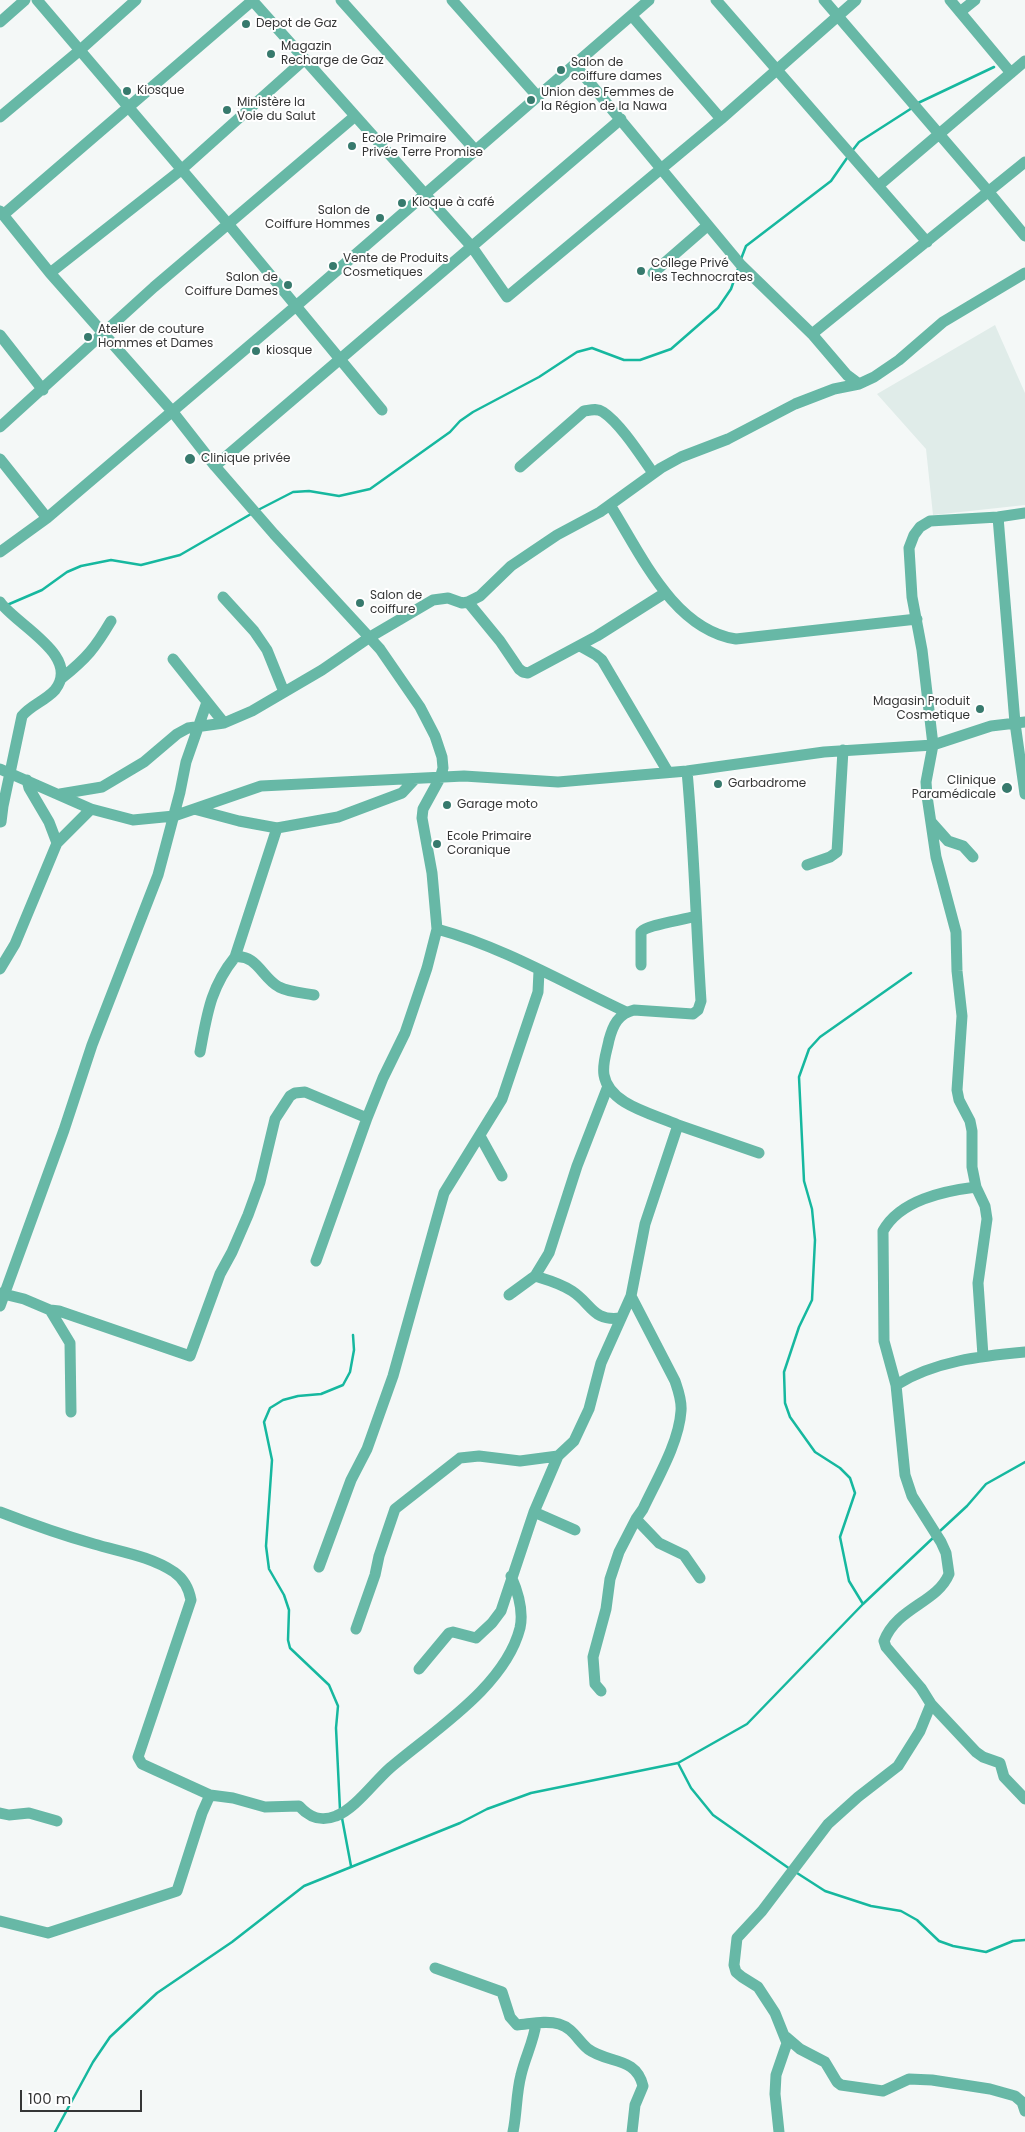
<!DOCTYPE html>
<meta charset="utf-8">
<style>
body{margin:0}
#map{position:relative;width:1025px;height:2132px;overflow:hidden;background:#f4f8f7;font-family:Poppins,sans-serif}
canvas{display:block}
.scale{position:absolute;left:20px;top:2090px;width:122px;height:22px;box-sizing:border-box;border:2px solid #353636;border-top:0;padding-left:6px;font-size:15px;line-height:18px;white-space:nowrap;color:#353636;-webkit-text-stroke:4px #fff;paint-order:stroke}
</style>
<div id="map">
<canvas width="1025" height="2132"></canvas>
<div class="scale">100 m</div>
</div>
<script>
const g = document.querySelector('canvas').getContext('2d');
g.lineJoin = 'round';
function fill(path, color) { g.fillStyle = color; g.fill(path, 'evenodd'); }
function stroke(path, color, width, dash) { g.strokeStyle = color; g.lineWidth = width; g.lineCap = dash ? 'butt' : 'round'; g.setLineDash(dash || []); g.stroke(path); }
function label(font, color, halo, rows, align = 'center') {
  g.font = font + ' Poppins,sans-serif'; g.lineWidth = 4; g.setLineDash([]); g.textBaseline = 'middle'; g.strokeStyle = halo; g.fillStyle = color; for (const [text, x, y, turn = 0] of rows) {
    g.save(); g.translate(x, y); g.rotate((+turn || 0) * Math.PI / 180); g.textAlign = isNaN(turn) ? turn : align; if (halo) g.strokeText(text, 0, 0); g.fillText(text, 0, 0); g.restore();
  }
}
fill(new Path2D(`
 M995,325L1025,393V505L933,515L926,449L877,394Z`), '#e0ece9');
stroke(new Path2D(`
 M918,103L994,67
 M852,151L859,142L912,108
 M741,259L746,246L831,181L847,158
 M258,510L293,492L309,491L339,496L370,489L450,432L460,421L473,412L539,377L577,352L592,348L624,360H640L671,349L718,308L731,289L739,266
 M7,605L42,590L67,572L81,566L111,560L141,565L180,555L251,514
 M940,1531L967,1506L986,1484L1025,1462
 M863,1604L849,1581L840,1537L855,1493L850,1478L840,1468L815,1452L790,1417L785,1403L784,1372L799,1327L812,1300L815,1240L812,1209L804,1181L799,1077L809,1049L820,1037L911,973
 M678,1763L691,1788L713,1815L790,1869
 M340,1810L336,1728L338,1706L329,1685L290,1648L288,1640L289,1610L284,1595L269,1569L266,1546L272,1460L264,1422L270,1408L283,1400L298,1396L321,1394L343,1385L350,1372L354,1350L353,1335
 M342,1818L351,1866
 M797,1873L825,1891L871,1906L901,1911L917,1920L939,1941L953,1946L986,1952L1013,1941L1025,1940
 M55,2132L93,2062L110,2037L157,1993L232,1942L304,1886L460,1823L487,1809L531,1793L678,1763L747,1724L863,1604L934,1537`), '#16b89f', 2.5);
stroke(new Path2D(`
 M37,0L229,225L382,410
 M252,0L472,247L507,297L721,119L856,0
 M341,0L476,151
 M452,0L538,97
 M716,0L927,242
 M824,0L988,191L1025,236
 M950,0L1011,73
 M960,12L975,0
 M632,16L721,119
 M0,22L25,0
 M575,65L741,265L812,334L847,375L859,384
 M0,117L79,51L136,0
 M878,186L1025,61
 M0,211L50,273L172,411L215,466L621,119
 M3,215L253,0
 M50,273L181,170L305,59
 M653,273L707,226
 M812,334L1025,162
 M0,335L43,390
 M0,427L154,287L354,117
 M0,459L47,518
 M215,466L274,534L380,649L420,707L435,736L442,757L443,768L440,778L423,809L422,818L432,873L437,929L427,968L405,1033L383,1078L367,1118L316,1261
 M520,467L584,411C591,410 597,408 603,412C620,423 641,456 653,473
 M610,505C641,554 673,629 736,639L917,619
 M998,517L1015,723L1025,794
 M0,552L47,518L296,306L649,0
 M223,597L254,631L267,650L284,692
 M0,602C16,625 82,656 55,690C45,701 31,705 22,716L3,806L1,822
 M468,602L500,641L519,669L523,672L528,673L597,636L665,593
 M580,646L596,655L602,660L668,772
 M173,659L224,723
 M62,678C87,658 95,648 111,621
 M0,769L91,809L133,820L174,816L261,786L464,776L558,782L687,771L824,752L933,745L991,726L1025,722
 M60,794L102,787L144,762L177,734L188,728L224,723L252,711L322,670L370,637L433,600L448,598L462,603L468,602L480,596L511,566L557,535L600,512L661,468L681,457L728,439L795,404L834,389L859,384L874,377L899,360L943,322L1025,273
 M194,809L239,821L277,828L338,817L402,793L415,779
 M932,823L948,841L963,846L973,857
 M57,843L91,809
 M807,865L830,857L837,852L843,750
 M437,929C503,947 564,983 626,1012
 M235,957C257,954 262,978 279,987C289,992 303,993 314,995
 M641,965V932C646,925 684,920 696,916
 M0,969L15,944L57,843L49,822L29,788L27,780
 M200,1052C207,1015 210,988 235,957L277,828
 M678,1125C654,1114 609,1105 604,1075C602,1063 607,1051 609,1040C613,1025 618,1014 634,1010L693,1014L698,1010L701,1001C696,924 694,847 687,771
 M480,1136L502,1176
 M535,1276C548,1280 560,1283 572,1291C592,1304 593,1322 621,1318
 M0,1293L24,1299L50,1310L59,1311L190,1356L220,1274L232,1252L248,1215L260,1182L275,1119L290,1096L295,1093L305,1092L367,1118
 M509,1295L535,1276L549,1253L577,1166L608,1086
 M631,1296L675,1381C678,1390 682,1400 681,1411C679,1443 656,1481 643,1509L636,1519L659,1543L684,1555L700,1578
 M0,1306L64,1130L92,1045L158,875L180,792L186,762L207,702
 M50,1310L70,1343L71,1412
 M983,1356L978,1283L987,1219L985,1206L976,1187L972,1167V1131L970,1121L959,1100L957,1090L962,1016L957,971L956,932L936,857L927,796L926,782L933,745L922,650L912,597L909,548L914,535L920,527L930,521L998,517L1025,513
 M896,1385C935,1361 981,1356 1025,1352
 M0,1512C31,1524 62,1535 94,1544C121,1552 150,1556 174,1572C184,1579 189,1589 191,1600L138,1757L142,1764L210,1795L233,1798L265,1807L299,1806C310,1818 321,1822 336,1816C355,1809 374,1782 390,1768C433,1731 505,1687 520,1628C524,1610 518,1592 511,1576
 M534,1512L575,1530
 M319,1567L351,1480L367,1449L393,1376L444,1193L502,1099L538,992L539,971
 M356,1629L375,1575L379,1556L395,1509L460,1458L479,1456L520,1461L558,1456L574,1441L589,1409L601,1363L631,1296L645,1224L678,1125L759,1153
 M419,1669L449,1633L453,1632L476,1638L492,1623L501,1611L534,1512L558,1456
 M601,1691L595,1684L593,1657L606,1609L610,1579L619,1552L636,1519
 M931,1704L976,1752L983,1757L1000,1763L1004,1777L1025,1799
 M0,1813L9,1815L29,1813L57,1821
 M0,1921L48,1933L177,1891L202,1813L210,1795
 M435,1968L502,1992L510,2017L517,2025C530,2024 546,2020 559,2024C573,2028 578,2041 588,2049C608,2064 636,2056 643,2086L635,2105L632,2132
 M786,2037L800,2049L825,2062L837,2082L841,2085L883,2091L909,2079L932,2080L990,2089L1015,2096L1022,2102L1025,2111
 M513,2132C517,2113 516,2094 521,2075C525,2057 534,2041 536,2023
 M779,2132L775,2094L776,2075L787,2043L775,2013L758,1987L742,1977L736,1972L734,1965L737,1938L762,1911L828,1824L858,1797L898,1766L920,1731L931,1704L921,1688L886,1647L884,1641C897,1607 937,1603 949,1574L946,1553L941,1542L912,1496L905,1475L896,1385L884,1341L883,1231C900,1200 944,1191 976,1187`), '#67b8a6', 11);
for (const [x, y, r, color] of [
 [246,24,5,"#377a6d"],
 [271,54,5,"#377a6d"],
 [561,70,5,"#377a6d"],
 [127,91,5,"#377a6d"],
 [531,100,5,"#377a6d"],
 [227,110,5,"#377a6d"],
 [352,146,5,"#377a6d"],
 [402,203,5,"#377a6d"],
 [380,218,5,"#377a6d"],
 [333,266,5,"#377a6d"],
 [641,271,5,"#377a6d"],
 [288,285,5,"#377a6d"],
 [88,337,5,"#377a6d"],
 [256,351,5,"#377a6d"],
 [190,459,6,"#377a6d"],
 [360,603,5,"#377a6d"],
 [980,709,5,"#377a6d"],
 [718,784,5,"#377a6d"],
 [1007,788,6,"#377a6d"],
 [447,805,5,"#377a6d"],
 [437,844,5,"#377a6d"]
]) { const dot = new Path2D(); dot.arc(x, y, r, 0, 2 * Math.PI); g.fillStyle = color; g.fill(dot); stroke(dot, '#fff', 2); }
label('12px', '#353636', '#fff', [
 ["Depot de Gaz",256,24],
 ["Magazin",281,47],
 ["Recharge de Gaz",281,61],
 ["Salon de",571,63],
 ["coiffure dames",571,77],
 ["Kiosque",137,91],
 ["Union des Femmes de",541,93],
 ["la Région de la Nawa",541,107],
 ["Ministère la",237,103],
 ["Voie du Salut",237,117],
 ["Ecole Primaire",362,139],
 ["Privée Terre Promise",362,153],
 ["Kioque à café",412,203],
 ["Salon de",370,211,"right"],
 ["Coiffure Hommes",370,225,"right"],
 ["Vente de Produits",343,259],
 ["Cosmetiques",343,273],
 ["College Privé",651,264],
 ["les Technocrates",651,278],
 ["Salon de",278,278,"right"],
 ["Coiffure Dames",278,292,"right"],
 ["Atelier de couture",98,330],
 ["Hommes et Dames",98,344],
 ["kiosque",266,351],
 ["Clinique privée",201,459],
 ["Salon de",370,596],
 ["coiffure",370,610],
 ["Magasin Produit",970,702,"right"],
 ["Cosmetique",970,716,"right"],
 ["Clinique",996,781,"right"],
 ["Paramédicale",996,795,"right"],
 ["Garbadrome",728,784],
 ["Garage moto",457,805],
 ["Ecole Primaire",447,837],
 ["Coranique",447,851]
], 'left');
</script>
